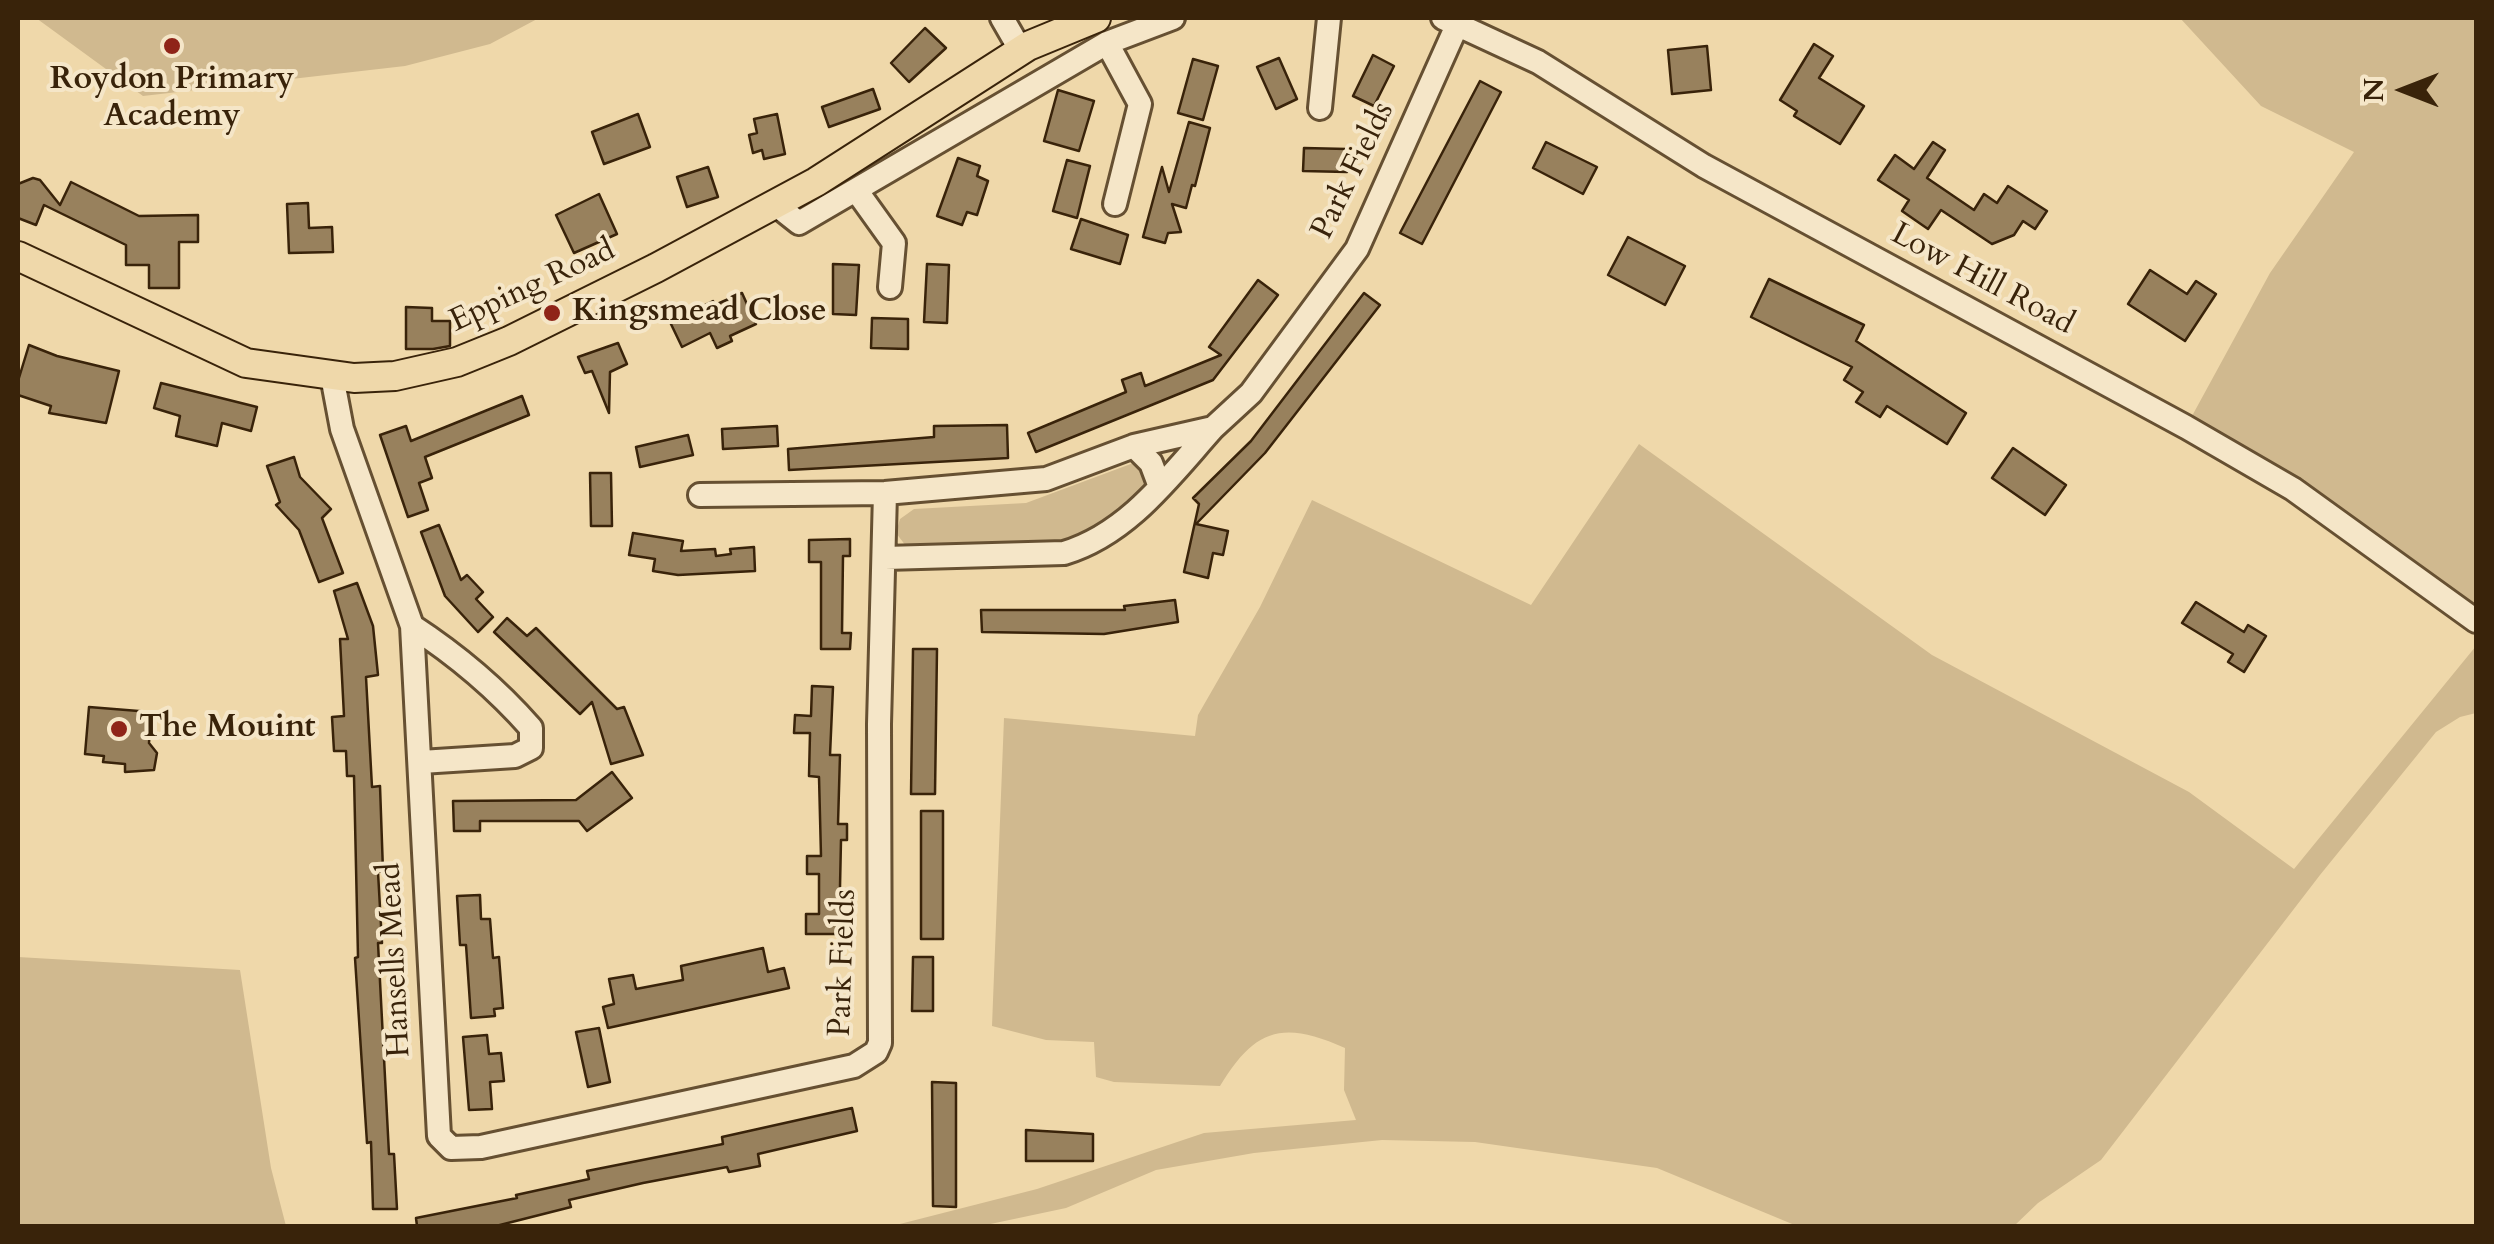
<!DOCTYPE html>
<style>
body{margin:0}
#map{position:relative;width:2494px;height:1244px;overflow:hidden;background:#efd8aa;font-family:Cardo,serif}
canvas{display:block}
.frame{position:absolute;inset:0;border:20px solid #39230a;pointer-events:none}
.north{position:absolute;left:2354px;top:40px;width:100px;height:100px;-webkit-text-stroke:8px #f5e6c8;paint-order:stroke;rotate:270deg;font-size:28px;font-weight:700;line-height:40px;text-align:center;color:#39230a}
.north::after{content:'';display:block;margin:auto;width:35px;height:45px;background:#39230a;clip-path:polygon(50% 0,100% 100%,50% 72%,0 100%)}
</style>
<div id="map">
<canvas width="2494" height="1244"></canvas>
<div class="frame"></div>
<div class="north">N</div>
</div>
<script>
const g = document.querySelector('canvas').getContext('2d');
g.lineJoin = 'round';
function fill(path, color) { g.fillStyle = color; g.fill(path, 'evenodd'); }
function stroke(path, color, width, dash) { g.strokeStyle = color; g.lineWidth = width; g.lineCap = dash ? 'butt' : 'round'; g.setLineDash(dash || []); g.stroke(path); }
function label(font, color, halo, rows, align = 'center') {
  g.font = font + ' Cardo,serif'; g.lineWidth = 8; g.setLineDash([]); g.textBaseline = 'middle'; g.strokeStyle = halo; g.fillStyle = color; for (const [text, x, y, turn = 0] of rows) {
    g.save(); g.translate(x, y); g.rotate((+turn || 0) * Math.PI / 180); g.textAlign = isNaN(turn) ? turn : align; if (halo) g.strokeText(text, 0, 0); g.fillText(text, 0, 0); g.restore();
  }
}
fill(new Path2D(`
 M36,18H539L490,44L405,66L143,96Z
 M2180,18H2476V615L2186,427L2270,273L2354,152L2261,106Z
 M1639,444L1932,655L2189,792L2294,869L2476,646V713L2460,717L2436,732L2320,875L2101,1160L2038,1203L2014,1226H1797L1657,1168L1475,1142L1382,1140L1254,1153L1156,1170L1066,1208L981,1226H892L1037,1189L1204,1133L1356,1120L1344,1090L1345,1048C1283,1020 1255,1028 1220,1086L1114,1082L1096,1077L1094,1042L1046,1040L992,1026L1004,718L1195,736L1198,715L1260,607L1312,500L1531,605Z
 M1136,462L1151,483L1088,546L909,550L896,533L900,519L914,509L1026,503Z
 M18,957L240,970L271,1168L286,1226H18Z`), '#d0b98f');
const building = new Path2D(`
 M925,28L946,48L909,82L891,63Z
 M1814,44L1833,56L1819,78L1864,106L1840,144L1794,116L1797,111L1780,100Z
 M1707,46L1711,90L1672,94L1668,50Z
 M1373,55L1394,66L1374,106L1353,96Z
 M1279,58L1297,99L1276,109L1257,67Z
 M1193,59L1218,66L1203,120L1178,113Z
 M1480,81L1501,92L1422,244L1400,233Z
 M873,89L880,109L829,127L822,107Z
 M1058,90L1094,101L1079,151L1044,141Z
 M638,114L650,147L604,164L592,132Z
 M777,114L785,154L764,159L762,150L753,153L749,135L757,133L754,119Z
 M1189,122L1210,128L1195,186L1192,185L1186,208L1172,204L1181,232L1168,233L1165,243L1143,237L1162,167L1169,192Z
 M1546,142L1597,167L1583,194L1533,168Z
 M1933,142L1945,150L1927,178L1974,210L1984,194L1997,203L2008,186L2047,211L2035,229L2023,221L2014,235L1992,244L1941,210L1928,229L1902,211L1909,200L1878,180L1895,155L1914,169Z
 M1304,148L1347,149V172L1303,171Z
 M958,158L980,166L977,176L988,181L977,215L967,212L962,225L937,216Z
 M1067,160L1090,166L1077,218L1053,211Z
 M708,167L718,197L687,207L677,177Z
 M33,178L40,180L60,205L71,182L139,216L198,215V242H179V288H149V265H126V245L44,205L36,225L18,218V184Z
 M599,194L617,234L574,253L556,215Z
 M308,203L309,228L332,227L333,252L289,253L287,204Z
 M1081,219L1128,235L1120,264L1071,249Z
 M1628,237L1685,266L1665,305L1608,275Z
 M833,264L859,265L856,315L833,314Z
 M927,264L949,265L947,323L924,322Z
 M2150,270L2187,294L2196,281L2216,294L2185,341L2128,304Z
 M1769,279L1864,325L1856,341L1966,413L1947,444L1887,406L1880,417L1856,402L1863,392L1844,380L1852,367L1751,317Z
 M1258,280L1278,295L1213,380L1036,452L1028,433L1126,392L1122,380L1141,373L1145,386L1221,355L1209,347Z
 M742,293L756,324L730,336L732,341L717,348L710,333L682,347L670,322L713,301L715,305Z
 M1364,293L1380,305L1265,453L1196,524L1228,531L1223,555L1213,553L1208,578L1184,572L1199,504L1193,498L1251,441Z
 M406,307L432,308V321H450V346L433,349H406Z
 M872,318L908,319V349L871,348Z
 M618,343L627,364L610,372L609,413L592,371L585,373L578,357Z
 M29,345L57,356L119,371L106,423L49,413L51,406L18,395V381Z
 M161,383L257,407L251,431L222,423L217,446L176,436L180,416L154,408Z
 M522,396L529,415L425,457L432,478L419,483L428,510L408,517L380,435L406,426L411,441Z
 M1007,425L1008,458L789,470L788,449L934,437V426Z
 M777,426L778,446L723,449L722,429Z
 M688,435L693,455L640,467L636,447Z
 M2013,448L2066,485L2045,515L1992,478Z
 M294,457L300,477L331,509L322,518L343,573L319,582L299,530L276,505L280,502L267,466Z
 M590,473H611L612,526H591Z
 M439,525L461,580L467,575L483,592L476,599L493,617L478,632L445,596L421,532Z
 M633,533L683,541L681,551L715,549L716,556L731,554L730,549L754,547L755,571L678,575L653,571L655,559L629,555Z
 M850,539V556H843L842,633H851L850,649H821V562H809V540Z
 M357,583L373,626L378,675L366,677L372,787L380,786L383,871L378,872L382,943H378L389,1154H394L397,1209H373L371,1142L367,1143L355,958L358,957L354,776H347L346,751H334L332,717L344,716L340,639H348L334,591Z
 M1175,600L1178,622L1104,634L982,632L981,610H1125L1124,606Z
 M2196,602L2244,632L2248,625L2266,636L2244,672L2228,662L2233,654L2182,623Z
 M507,618L527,636L536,628L617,709L624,707L643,755L611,764L592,702L580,714L494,632Z
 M913,649H937L935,794H911Z
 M812,686L833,687L830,755H840L838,824H847V840H841L839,934H806V914H819V874H807V856H821L819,777L809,776L810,733H794L795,715L811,716Z
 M89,707L151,712L149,743L157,753L154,770L125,772V764L103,762L104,756L85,754Z
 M612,772L632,798L587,831L579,821H480V831H454L453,801L576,800Z
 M921,811H943V939H921Z
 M480,895L481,919H490L493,958L499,957L503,1008L494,1009L495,1016L471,1018L466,945H460L457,896Z
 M763,948L768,972L784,968L789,988L608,1028L603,1007L614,1004L609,979L633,975L636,989L683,980L681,966Z
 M913,957H933V1011H912Z
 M599,1028L610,1082L588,1087L576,1032Z
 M487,1035L489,1054L501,1053L504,1081L490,1082L492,1109L469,1110L463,1037Z
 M932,1082L956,1083V1207L933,1206Z
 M852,1108L857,1131L758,1154L760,1166L729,1172L727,1167L643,1183L569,1200L571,1207L496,1226H417L416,1218L517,1198L516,1195L589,1179L587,1171L723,1144L722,1137Z
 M1026,1130L1093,1134V1161H1026Z`);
fill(building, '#98815d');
stroke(building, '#39230a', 2.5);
const minor = new Path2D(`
 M1002,18L1021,51
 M1443,18L1538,62L1704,166L2186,427L2293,489L2476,621
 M1320,108L1329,18
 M856,190L894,243L890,287
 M775,204L799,223L1107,43
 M1115,204L1140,104L1107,43L1173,18
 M332,376L342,429L412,626L439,1136L451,1148L481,1147L854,1066L876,1052L880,1043L879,724L885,493
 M1134,446L1151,463L1160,487
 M700,495L885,493L1046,479L1134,446L1213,428L1251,393L1357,249L1458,23
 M885,558L1064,553C1128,534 1170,476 1213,428
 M412,626C458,656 495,687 531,728V748L515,756L421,762`);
const major = new Path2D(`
 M18,256L246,363L354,378L395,376L457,362L509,341L656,268L816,182L1028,46L1096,18`);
stroke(minor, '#665032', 28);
stroke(major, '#39230a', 32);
stroke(minor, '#f5e6c8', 22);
stroke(major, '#efd8aa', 28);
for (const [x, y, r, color] of [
 [172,46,10,"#8f2418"],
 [552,313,10,"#8f2418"],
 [119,729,10,"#8f2418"]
]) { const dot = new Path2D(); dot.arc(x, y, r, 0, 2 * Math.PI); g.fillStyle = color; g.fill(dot); stroke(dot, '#f5e6c8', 4); }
label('bold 32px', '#39230a', '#f5e6c8', [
 ["Roydon Primary",172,81,"center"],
 ["Academy",172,118,"center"],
 ["Kingsmead Close",572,313],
 ["The Mouint",139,729]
], 'left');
label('32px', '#39230a', '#f5e6c8', [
 ["Park Fields",1354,171,-64],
 ["Low Hill Road",1982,280,28],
 ["Epping Road",533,287,-25],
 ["Hansells Mead",396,960,-93],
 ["Park Fields",844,963,-88]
]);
</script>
